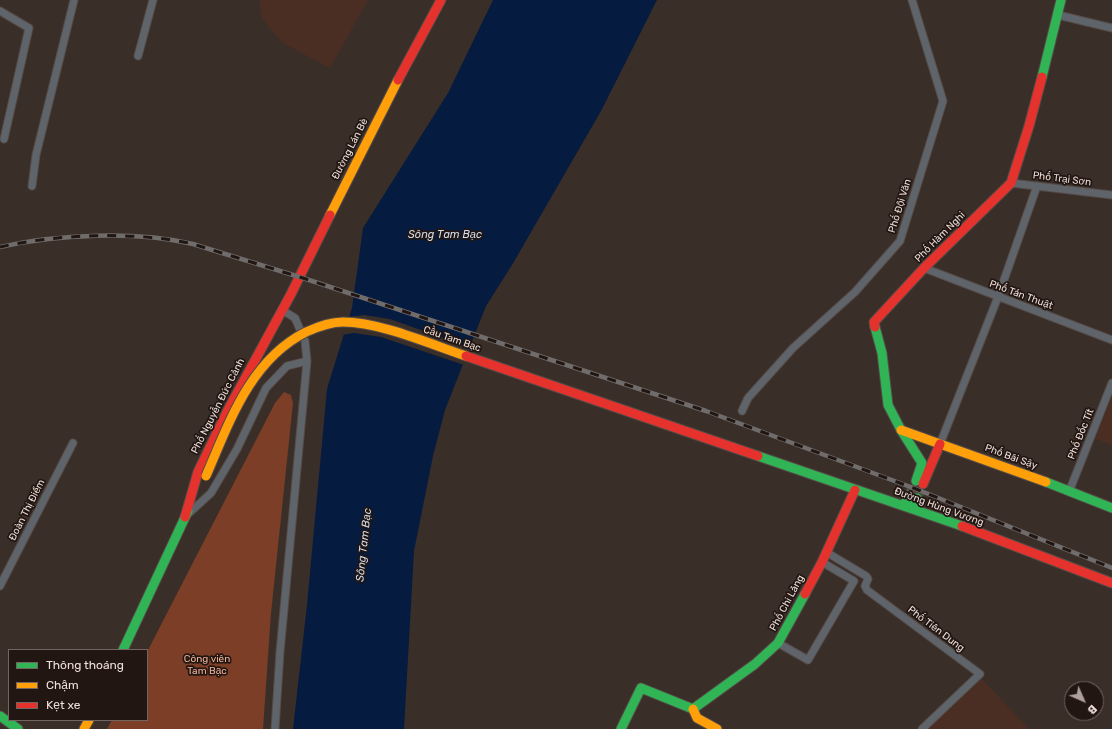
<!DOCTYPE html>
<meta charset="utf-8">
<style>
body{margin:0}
#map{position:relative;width:1112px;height:729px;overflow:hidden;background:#3a2e29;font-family:Rubik,sans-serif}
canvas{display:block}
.legend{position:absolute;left:8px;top:649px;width:140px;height:72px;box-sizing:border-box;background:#211612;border:1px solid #736662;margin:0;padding:5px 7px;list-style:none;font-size:12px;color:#eeded9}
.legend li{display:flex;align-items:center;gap:8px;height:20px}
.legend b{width:20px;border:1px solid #736662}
.north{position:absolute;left:1064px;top:681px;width:40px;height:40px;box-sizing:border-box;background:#211612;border:1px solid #736662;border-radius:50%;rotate:135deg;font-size:11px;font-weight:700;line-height:16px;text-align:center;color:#eeded9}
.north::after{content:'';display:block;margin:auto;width:14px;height:18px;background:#afa09b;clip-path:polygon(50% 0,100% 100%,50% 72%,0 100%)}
</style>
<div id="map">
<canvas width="1112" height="729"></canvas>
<ul class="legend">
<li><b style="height:5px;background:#30b455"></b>Thông thoáng</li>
<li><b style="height:5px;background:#ff9f0a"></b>Chậm</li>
<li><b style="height:5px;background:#e5322d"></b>Kẹt xe</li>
</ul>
<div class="north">B</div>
</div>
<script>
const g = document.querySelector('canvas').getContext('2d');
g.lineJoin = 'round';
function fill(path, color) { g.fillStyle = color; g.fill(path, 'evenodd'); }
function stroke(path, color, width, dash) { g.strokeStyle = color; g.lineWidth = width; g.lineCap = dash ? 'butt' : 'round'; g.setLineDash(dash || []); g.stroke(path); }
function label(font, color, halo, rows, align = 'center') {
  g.font = font + ' Rubik,sans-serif'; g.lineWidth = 3.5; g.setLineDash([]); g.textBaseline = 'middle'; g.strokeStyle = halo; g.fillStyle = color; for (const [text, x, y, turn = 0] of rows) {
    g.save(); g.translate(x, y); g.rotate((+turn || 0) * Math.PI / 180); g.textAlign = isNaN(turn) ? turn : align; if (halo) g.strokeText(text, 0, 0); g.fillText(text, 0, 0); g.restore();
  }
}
fill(new Path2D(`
 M259,0H368L330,68L283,43L262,19Z
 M1112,397V445L1095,439Z
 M982,679L1029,729H927Z`), '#4a2e23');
fill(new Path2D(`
 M284,392L291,395L293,403L271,613L263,729H107L112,720H147V652L275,403Z`), '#7c3e26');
fill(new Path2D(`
 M493,0H657L601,111L512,265L486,306L445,410L433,456L414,551L404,729H293L307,605L327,389L352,308L363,228L448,93Z`), '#051b3f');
fill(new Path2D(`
 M364,315L390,319L471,348L464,365L381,337L354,333L341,335L347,317Z`), '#3a2e29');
stroke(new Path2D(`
 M909,495L916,481
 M917,498L923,484`), '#554843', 10, [10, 5]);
const street = new Path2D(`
 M0,11L29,28L4,139
 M1058,15L1112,28
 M138,56L153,0
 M1011,183L1112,195
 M32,186L36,155L74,0
 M924,268L1112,340
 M742,411L748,398L793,348L855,292L900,241L943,101L912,0
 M940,444L998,297L1037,186
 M1069,492L1112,383
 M187,515L211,493L237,449L266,388L287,366L307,361
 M826,552L866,576L868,579L865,586L867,590L980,674L922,729
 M0,586L73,443
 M778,643L808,660L854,581L822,562
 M275,729L280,652L307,361L305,341L295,318L282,310`);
const fast = new Path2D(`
 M1042,77L1061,0
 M875,327L882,353L888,405L901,430L922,463L916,481
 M758,456L962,526
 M1046,482L1112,508
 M904,505L909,495
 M913,508L917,498
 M123,650L188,511
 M0,716L18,729
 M621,729L641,688L693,709L755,664L778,643L805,594`);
const slow = new Path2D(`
 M330,215L398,80
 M901,430L1046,482
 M693,709L697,718L717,729
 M84,729L89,720`);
const jam = new Path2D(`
 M398,80L441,0
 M875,327L874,322L924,268L1011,183L1029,126L1042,77
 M923,484L940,444
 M185,517L198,472L228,410L291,294L330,215
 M962,526L1112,583
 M805,594L822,562L855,490`);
stroke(street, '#554b47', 9);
stroke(fast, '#554b47', 11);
stroke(slow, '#554b47', 11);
stroke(jam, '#554b47', 11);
stroke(street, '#5f646a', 7);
stroke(fast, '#30b455', 9);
stroke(slow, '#ff9f0a', 9);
stroke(jam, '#e5322d', 9);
const rail = new Path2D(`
 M0,247C57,234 136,231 193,244L306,279L706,411L916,489L1112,568`);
stroke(rail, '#706c6c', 4.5);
stroke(rail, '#211612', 3, [9]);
const slowBridge = new Path2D(`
 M206,476C229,423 250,360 306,332C317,327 330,322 343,322C380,322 430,344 466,356`);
const jamBridge = new Path2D(`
 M466,356L758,456`);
stroke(slowBridge, '#554b47', 11, []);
stroke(jamBridge, '#554b47', 11, []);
stroke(slowBridge, '#ff9f0a', 9);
stroke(jamBridge, '#e5322d', 9);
label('10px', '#eeded9', '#211612', [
 ["Đường Lán Bè",350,149,-63],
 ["Phố Trại Sơn",1062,179,7],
 ["Phố Đội Văn",900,206,-73],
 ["Phố Hàm Nghi",940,237,-45],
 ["Phố Tán Thuật",1021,295,20],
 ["Cầu Tam Bạc",452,339,19],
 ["Phố Nguyễn Đức Cảnh",218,406,-63],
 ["Phố Đốc Tít",1081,434,-68],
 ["Phố Bãi Sậy",1011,457,20],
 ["Đường Hùng Vương",939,507,20],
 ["Đoàn Thị Điểm",27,510,-63],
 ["Phố Chi Lăng",787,603,-62],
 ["Phố Tiên Dung",936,629,37]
]);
label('10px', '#f2b39b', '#211612', [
 ["Công viên",207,659],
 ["Tam Bạc",207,671]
]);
label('italic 11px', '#d2ddef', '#211612', [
 ["Sông Tam Bạc",445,235],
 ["Sông Tam Bạc",364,545,-84]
]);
</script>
